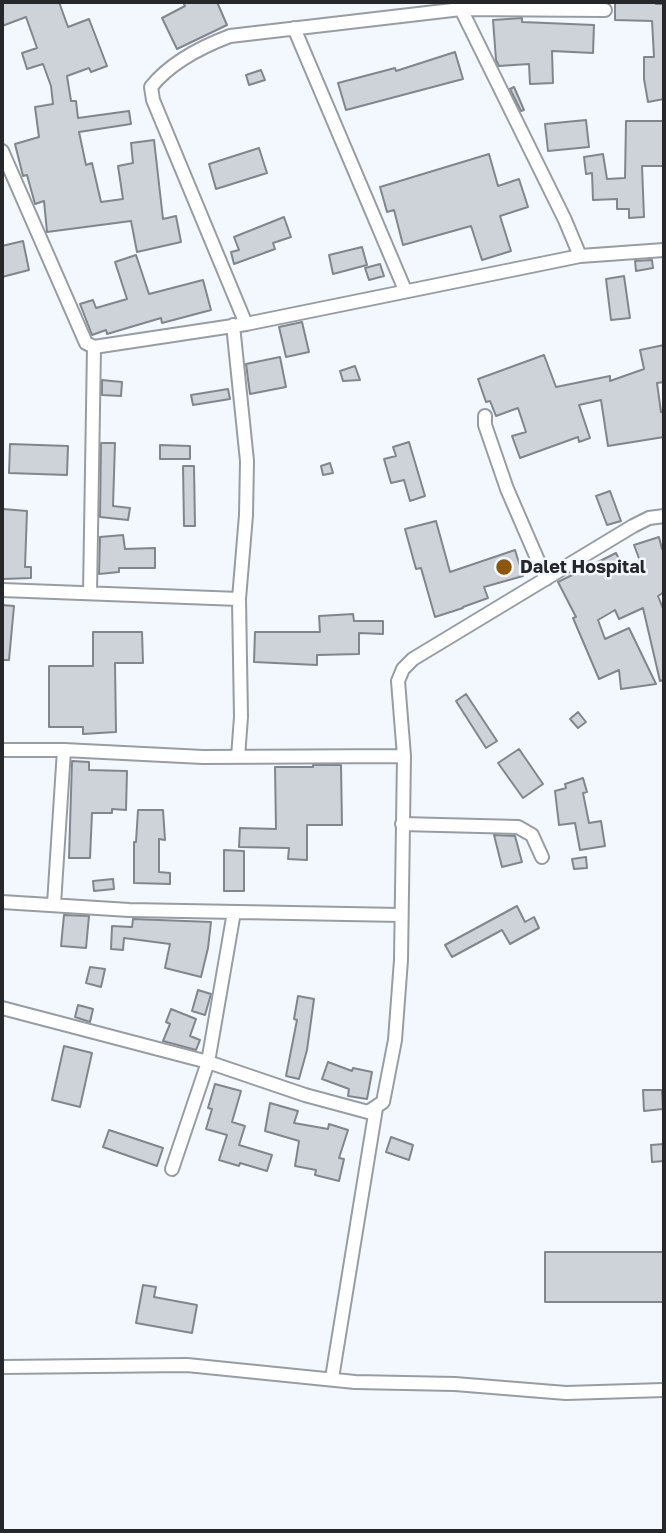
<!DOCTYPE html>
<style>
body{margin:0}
#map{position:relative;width:666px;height:1533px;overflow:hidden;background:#f2f8fe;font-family:"Golos Text",sans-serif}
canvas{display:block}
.frame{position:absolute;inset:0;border:4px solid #25272a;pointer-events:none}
</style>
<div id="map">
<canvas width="666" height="1533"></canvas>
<div class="frame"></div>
</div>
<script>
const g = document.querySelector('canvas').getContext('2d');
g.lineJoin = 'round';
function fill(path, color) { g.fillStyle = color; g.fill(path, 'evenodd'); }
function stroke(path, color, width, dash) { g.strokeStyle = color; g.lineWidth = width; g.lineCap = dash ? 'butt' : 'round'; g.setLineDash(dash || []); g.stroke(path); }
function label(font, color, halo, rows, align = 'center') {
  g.font = font + ' "Golos Text",sans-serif'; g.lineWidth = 5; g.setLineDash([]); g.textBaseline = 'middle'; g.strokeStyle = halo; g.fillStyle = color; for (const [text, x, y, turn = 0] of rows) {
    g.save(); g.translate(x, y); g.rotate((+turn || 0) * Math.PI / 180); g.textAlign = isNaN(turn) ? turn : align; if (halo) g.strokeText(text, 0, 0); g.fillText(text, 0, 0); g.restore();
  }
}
const building = new Path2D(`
 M2,2H59L68,27L89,19L107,66L91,72L89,68L67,76L71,101H76L78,118L129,111L131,124L79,132L86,165L92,163L101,202L123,199L118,166L133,163L131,143L154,140L163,219L176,216L181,242L137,252L131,221L47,232L44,201L35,204L27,175L23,176L15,144L39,137L35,107L53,104L51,86L43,64L27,69L22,53L37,48L26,17L2,26Z
 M183,2H217L227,25L177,49L162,18L185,6Z
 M615,2H657L656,4H664V99L648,102L644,79V57H654L652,21L615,20Z
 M522,18V22L594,25L593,53L552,51L553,83L530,84L529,64L499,66L496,60L493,20Z
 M455,52L463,79L346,110L338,83L395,68L396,71Z
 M261,70L265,80L249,85L246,75Z
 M514,87L524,110L521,111L510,89Z
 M586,120L589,147L548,151L545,124Z
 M626,121H664V166H642L644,217L629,218V209H617V199L593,200L592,173L586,174L584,157L603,154L607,179L625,178Z
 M259,148L267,173L216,189L209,164Z
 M489,154L498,186L519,179L528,207L500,216L511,251L482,260L471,226L403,245L394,210L387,212L380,187Z
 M284,217L291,237L273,243L275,249L234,264L231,252L239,250L234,237Z
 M23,241L29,270L2,277V246Z
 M362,247L367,265L333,274L329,255Z
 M136,255L149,294L203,280L211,310L162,323L161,318L107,334L106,330L92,335L80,304L93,300L96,308L127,299L115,262Z
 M652,260L653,268L636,271L635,261Z
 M380,264L384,276L369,280L365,268Z
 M624,276L630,318L611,320L606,279Z
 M302,322L309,352L286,357L279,327Z
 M664,345V382L657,383L661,412H664V437L608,446L601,400L579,405L590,438L579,442L578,437L520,458L512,436L526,432L518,408L496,416L490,401L486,402L478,379L544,355L556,387L610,376V381L644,369L640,350Z
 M280,357L286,387L250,394L246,364Z
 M355,366L360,380L343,381L340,371Z
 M102,380L122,382L121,396L102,395Z
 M228,389L230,399L193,405L191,395Z
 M409,442L425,496L410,501L404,480L391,483L384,459L396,456L393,447Z
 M101,443H115L113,506L130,508L128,520L100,517Z
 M10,444L68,446L67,475L9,473Z
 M160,445L190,446V459H160Z
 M330,463L333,473L323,475L321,466Z
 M183,466H194L195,526H184Z
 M610,491L621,521L607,525L596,496Z
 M3,509L27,511L25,567H31V578L2,579Z
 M436,521L450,572L515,550L523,576L484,587L488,598L463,607V608L435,617L421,568L416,569L405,529Z
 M123,535L125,549L155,548V568H119V572L99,574L100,537Z
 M659,537L662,549L664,547V592L658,596L664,611V680L660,681L643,608L619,619L615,610L598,620L605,639L629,628L656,684L621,689L619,670L599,679L573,618L576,617L558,582L616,553L624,569L640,561L634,545Z
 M2,605L14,606L9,660H2Z
 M353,614L354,621H383V634L359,633V654L317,655V665L254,662L255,632H320L319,616Z
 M93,632H142L143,663H115L116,732L83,734V727H49V666H93Z
 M466,694L497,741L486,748L456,701Z
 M578,712L586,722L578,728L570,719Z
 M519,749L543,784L523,798L498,763Z
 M72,761L89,762V770L127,771L126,810L112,809V813H92L90,858H69Z
 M313,765H341L342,825H307V860L288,859L289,848L239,847L240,828L276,829L275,767H313Z
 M583,778L587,792L583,793L589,823L601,821L605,846L580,850L575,823L559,825L555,791L566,788L565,784Z
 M138,810H163L165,840L159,839V872L170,873V884L134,883V842H136Z
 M494,835L515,836L522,862L502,867Z
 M224,850L244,851V891H224Z
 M586,857L587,868L574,869L572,859Z
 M113,879L114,889L94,891L93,881Z
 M517,906L525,922L534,917L539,928L510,944L502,930L452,957L445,945Z
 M64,915L89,916L86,948L61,946Z
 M133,919L211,922L208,948L201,977L165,968L170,944L124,938L123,950L111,949L112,926L132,927Z
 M90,967L105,969L101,987L86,983Z
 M198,990L211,994L205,1015L192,1011Z
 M298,996L314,999L307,1050L299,1079L286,1076L297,1020L294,1019Z
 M78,1005L93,1009L90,1022L75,1017Z
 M171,1009L196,1019L190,1036L200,1040L196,1050L163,1041L170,1024L166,1022Z
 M64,1046L92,1053L80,1107L52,1100Z
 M328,1062L352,1071L353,1068L372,1072L367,1099L348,1096L349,1089L322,1079Z
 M215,1084L241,1091L232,1122L245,1126L239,1145L272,1155L267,1171L240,1163L239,1166L219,1160L227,1135L206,1129L212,1109L208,1108Z
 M643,1090H662L663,1109L644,1111Z
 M270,1103L298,1111L294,1123L328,1129L329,1124L348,1130L339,1158L344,1159L339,1181L315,1175L316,1170L295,1166L299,1141L265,1131Z
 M109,1130L163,1148L157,1166L103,1147Z
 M391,1137L413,1145L409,1160L386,1152Z
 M664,1144V1161L652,1162L651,1145Z
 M545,1252H664V1302H545Z
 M143,1285L156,1287L154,1297L197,1305L192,1333L136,1323Z`);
fill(building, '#cdd3d9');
stroke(building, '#81868c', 2);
const minor = new Path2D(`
 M459,5L565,220L580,256L664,250
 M294,28L405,290
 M2,151L86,343L94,347L246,324L580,256
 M246,324L153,100L151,87C170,63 201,47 230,36L461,9L605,10
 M233,325L247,461L246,515L239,599L241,717L238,757
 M485,416V425L507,489L546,579
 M2,590L239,599
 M90,593L94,347
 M2,750H64
 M402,824L518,827L532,835L542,857
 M2,902L129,910L401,915
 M54,904L64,750L203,757L404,756
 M2,1008L208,1062L305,1095L368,1112L383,1102L395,1040L401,960L404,756L398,681L403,669L413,659L633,526L649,518L664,516
 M172,1169L208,1062L234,912
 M2,1367L187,1365L355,1382L455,1384L566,1393L664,1390
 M332,1378L376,1108`);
stroke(minor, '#979da2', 16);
stroke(minor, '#fff', 12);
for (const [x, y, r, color] of [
 [504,567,9,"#8d560a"]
]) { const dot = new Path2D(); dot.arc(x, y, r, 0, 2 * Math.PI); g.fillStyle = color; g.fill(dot); stroke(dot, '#f2f8fe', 2.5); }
label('bold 18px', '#25272a', '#f2f8fe', [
 ["Dalet Hospital",520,567]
], 'left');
</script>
